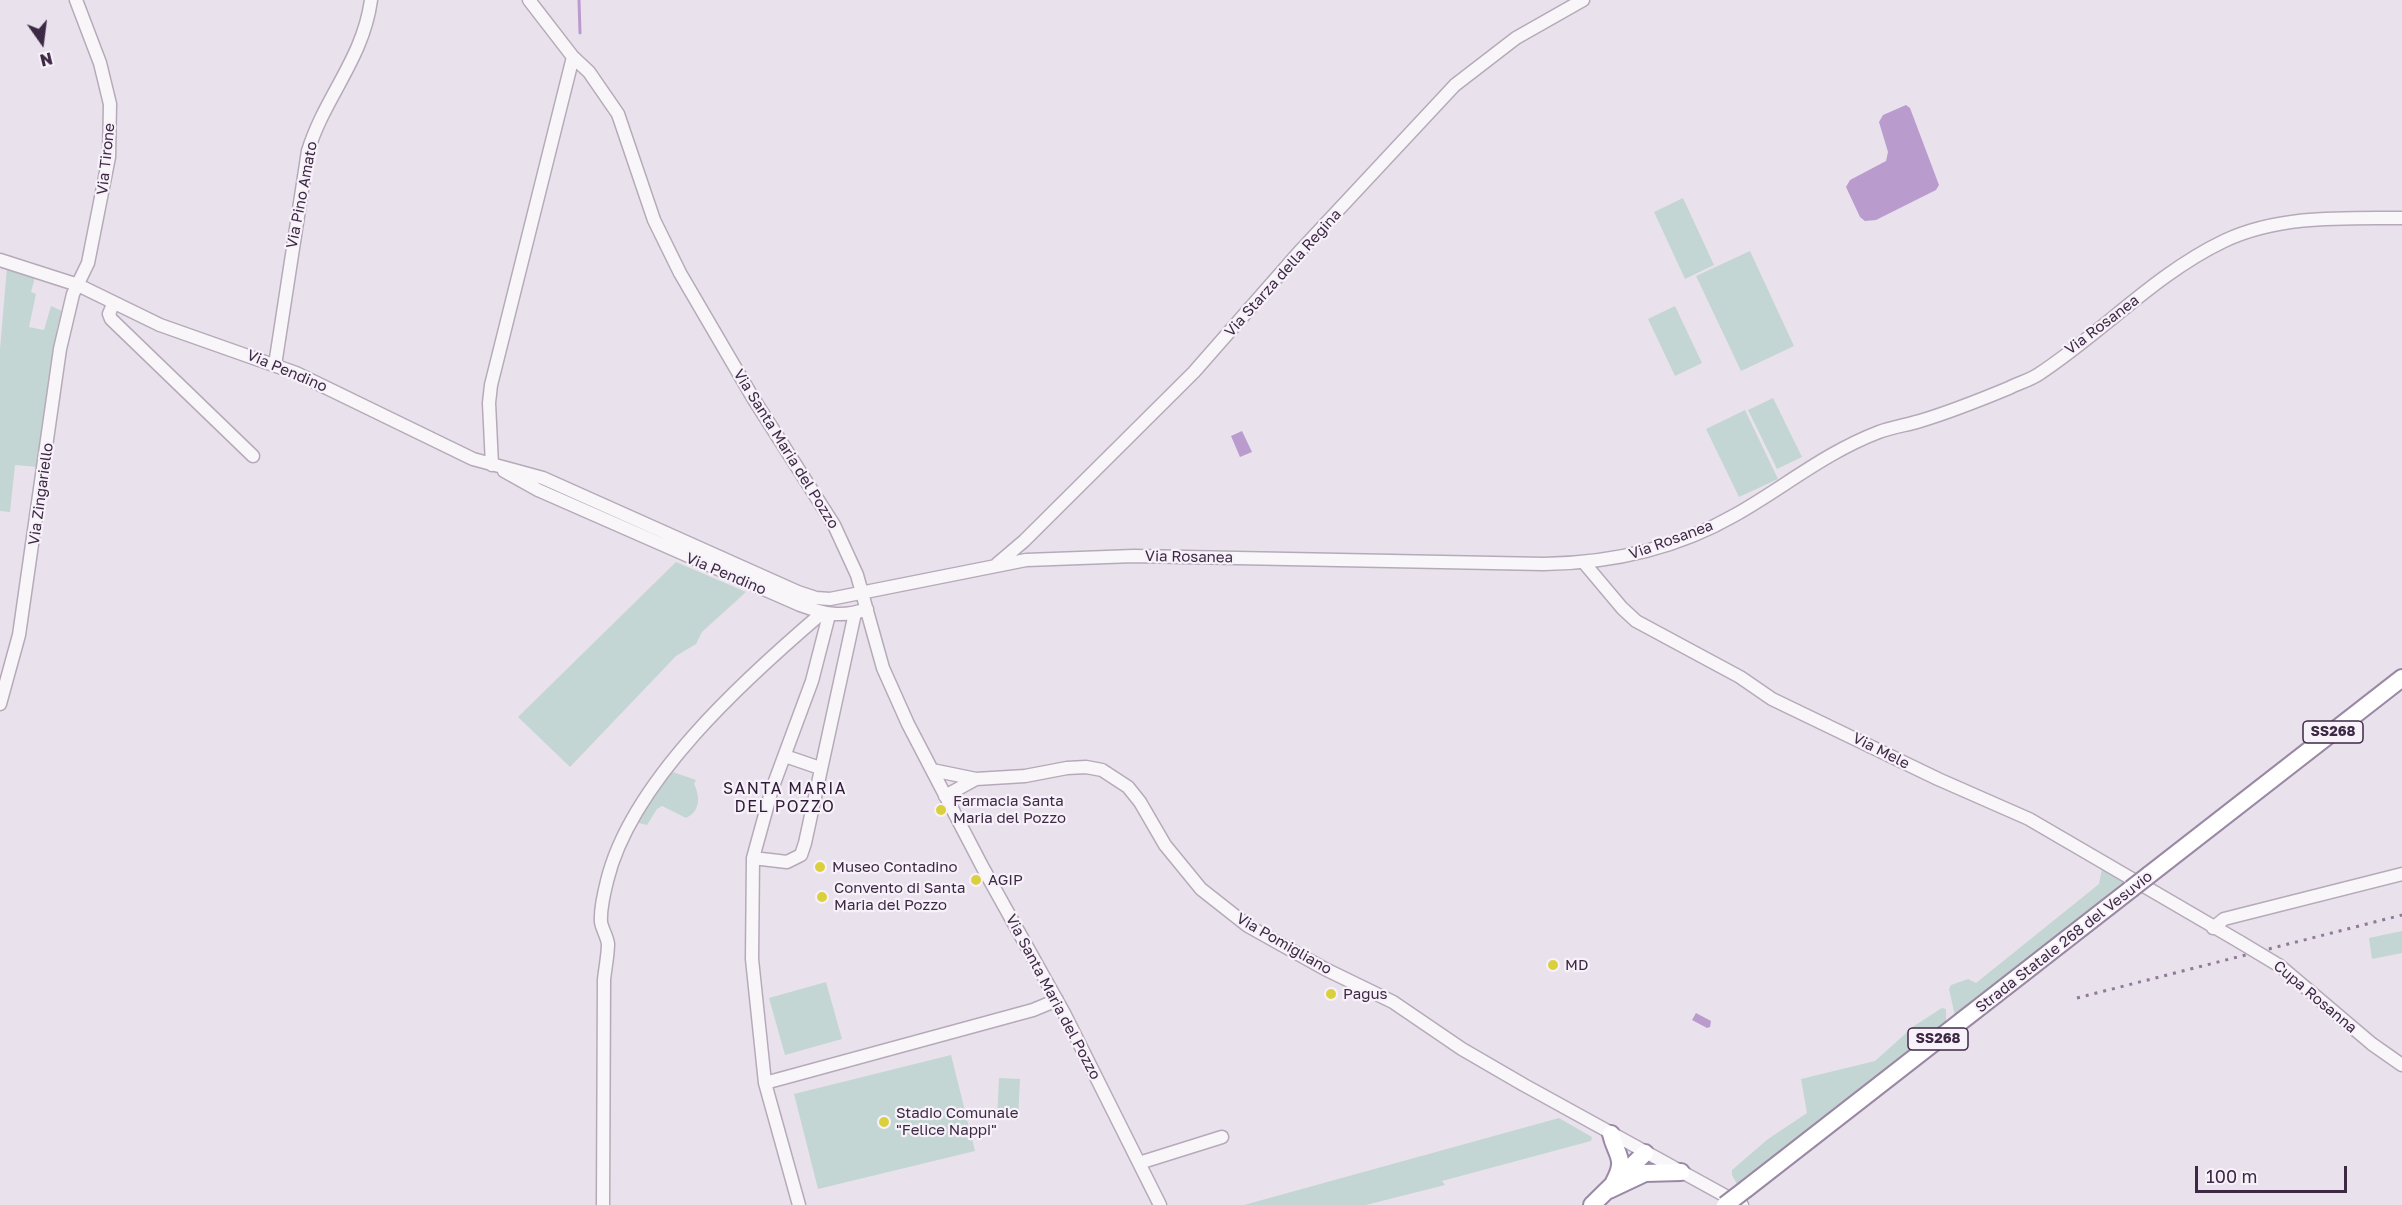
<!DOCTYPE html>
<style>
body{margin:0}
#map{position:relative;width:2402px;height:1205px;overflow:hidden;background:#e9e2ec;font-family:"Golos Text",sans-serif}
canvas{display:block}
.north{position:absolute;left:12px;top:12px;width:60px;height:60px;-webkit-text-stroke:4px #f7f2f9;paint-order:stroke;rotate:166deg;font-size:16px;font-weight:700;line-height:24px;text-align:center;color:#3e2945}
.north::after{content:'';display:block;margin:auto;width:21px;height:27px;background:#3e2945;clip-path:polygon(50% 0,100% 100%,50% 72%,0 100%)}
.scale{position:absolute;left:2195px;top:1166px;width:152px;height:27px;box-sizing:border-box;border:3px solid #3e2945;border-top:0;padding-left:8px;font-size:18px;line-height:21px;white-space:nowrap;color:#3e2945;-webkit-text-stroke:4px #f7f2f9;paint-order:stroke}
</style>
<div id="map">
<canvas width="2402" height="1205"></canvas>
<div class="north">N</div>
<div class="scale">100 m</div>
</div>
<script>
const g = document.querySelector('canvas').getContext('2d');
g.lineJoin = 'round';
function fill(path, color) { g.fillStyle = color; g.fill(path, 'evenodd'); }
function stroke(path, color, width, dash) { g.strokeStyle = color; g.lineWidth = width; g.lineCap = dash ? 'butt' : 'round'; g.setLineDash(dash || []); g.stroke(path); }
function label(font, color, halo, rows, align = 'center') {
  g.font = font + ' "Golos Text",sans-serif'; g.lineWidth = 4.5; g.setLineDash([]); g.textBaseline = 'middle'; g.strokeStyle = halo; g.fillStyle = color; for (const [text, x, y, turn = 0] of rows) {
    g.save(); g.translate(x, y); g.rotate((+turn || 0) * Math.PI / 180); g.textAlign = isNaN(turn) ? turn : align; if (halo) g.strokeText(text, 0, 0); g.fillText(text, 0, 0); g.restore();
  }
}
fill(new Path2D(`
 M1683,198L1714,265L1685,279L1654,212Z
 M1750,251L1794,346L1741,371L1696,276Z
 M7,267L35,277L31,292L36,294L29,327L44,330L51,306L62,311L57,329L38,467L15,465L10,512L0,511V349Z
 M1675,306L1702,363L1675,376L1648,319Z
 M1773,398L1802,457L1777,469L1748,410Z
 M1745,410L1778,479L1739,497L1706,429Z
 M676,562L746,592L702,632L696,644L676,656L570,767L518,717Z
 M667,770L696,780L694,784C700,796 701,811 686,818L662,806L657,809L647,825L635,822Z
 M2107,868L2127,879L1955,1016L1949,989L1951,985L1968,979L1976,983L2099,884L2102,869Z
 M2402,931V953L2372,959L2369,938Z
 M826,982L842,1039L785,1055L769,998Z
 M1942,1008L1946,1009V1022L1737,1184L1732,1175V1170L1768,1139L1807,1113L1801,1079L1875,1061L1914,1026Z
 M951,1055L975,1151L818,1189L794,1094Z
 M999,1078L1020,1079L1018,1120L997,1119Z
 M1559,1118L1592,1137L1591,1141L1442,1181L1445,1185L1366,1205H1244Z`), '#c3d6d3');
fill(new Path2D(`
 M1906,105L1910,108L1939,185L1936,190L1876,220L1865,221L1860,217L1846,187L1850,180L1886,161L1888,152L1879,122L1883,115Z
 M1242,431L1252,452L1240,457L1231,436Z
 M1696,1013L1711,1021L1710,1027L1707,1028L1692,1020Z`), '#ba9bce');
stroke(new Path2D(`
 M579,0L580,33`), '#ba9bce', 3);
const minor = new Path2D(`
 M529,0L573,57L589,72L618,114L654,220L680,273L753,398L834,525L857,575L883,668L908,724L983,868L1065,1015L1160,1205
 M0,260L78,285L160,325L296,373L473,459L543,478L798,592L816,598L830,599L1026,560L1134,556L1544,564C1611,563 1676,549 1735,515C1783,488 1826,452 1879,432C1892,427 1907,425 1920,421C1950,412 1980,400 2009,388C2019,383 2030,380 2039,374C2103,332 2155,274 2224,241C2279,215 2343,218 2402,218
 M113,304L109,314L111,319L253,456
 M275,365L308,151C325,96 363,59 371,0
 M492,465L489,403L491,385L573,57
 M504,471L538,490L800,605C824,614 842,618 867,609
 M997,564L1024,541L1194,372L1301,250L1455,85L1516,38L1583,0
 M1585,564L1622,608L1636,621L1740,677L1772,699L1938,779L2029,819L2240,942
 M0,704L19,635L60,349L73,294L88,263L109,157L110,104L100,63L76,0
 M785,756L820,768
 M932,770L976,779L1025,776L1067,768L1086,767L1102,770L1128,787L1140,802L1165,845L1201,889L1248,926L1325,969L1393,1002L1462,1049L1524,1085L1742,1205
 M945,796L976,779
 M753,858L787,862L801,855L805,843L855,613
 M2213,928L2224,919L2402,874
 M2280,966L2372,1044L2402,1065
 M765,1083L1033,1010L1057,1000
 M1139,1163L1222,1137
 M603,1205L604,980C605,969 608,955 608,944C607,936 602,929 601,922C600,909 604,893 607,881C631,781 746,678 822,613
 M799,1205L765,1083L752,959L753,858L772,789L812,681L829,615`);
const highway = new Path2D(`
 M2149,875L2402,678
 M1611,1134C1616,1156 1627,1158 1614,1182
 M1746,1189L2131,889
 M1609,1190L1645,1173L1681,1172
 M1592,1205L1645,1153`);
stroke(minor, '#b6aaba', 15);
stroke(highway, '#9b88a4', 20);
stroke(minor, '#f8f6f9', 12);
stroke(highway, '#fff', 16);
stroke(new Path2D(`
 M2077,998L2402,915`), '#8f7a97', 3, [3, 6]);
const minorBridge = new Path2D(`
 M2240,942L2280,966`);
const highwayBridge = new Path2D(`
 M2131,889L2149,875
 M1725,1205L1746,1189`);
stroke(minorBridge, '#b6aaba', 15, []);
stroke(highwayBridge, '#9b88a4', 20, []);
stroke(minorBridge, '#f8f6f9', 12);
stroke(highwayBridge, '#fff', 16);
for (const [x, y, r, color] of [
 [941,810,6,"#dad03e"],
 [820,867,6,"#dad03e"],
 [976,880,6,"#dad03e"],
 [822,897,6,"#dad03e"],
 [1553,965,6,"#dad03e"],
 [1331,994,6,"#dad03e"],
 [884,1122,6,"#dad03e"]
]) { const dot = new Path2D(); dot.arc(x, y, r, 0, 2 * Math.PI); g.fillStyle = color; g.fill(dot); stroke(dot, '#f7f2f9', 2); }
for (const [x, y, w] of [
 [2333,732,60],
 [1938,1039,60]
]) { const box = new Path2D(); box.roundRect(x - w / 2, y - 11, w, 22, 4.5); g.fillStyle = '#f7f2f9'; g.fill(box); stroke(box, '#3e2945', 1.5); }
label('bold 14px', '#3e2945', null, [
 ["SS268",2333,732],
 ["SS268",1938,1039]
]);
label('15px', '#3e2945', '#f7f2f9', [
 ["Via Tirone",106,159,-84],
 ["Via Pino Amato",302,195,-79],
 ["Via Starza della Regina",1283,273,-48],
 ["Via Rosanea",2102,325,-37],
 ["Via Pendino",287,371,23],
 ["Via Santa Maria del Pozzo",786,449,58],
 ["Via Zingariello",41,494,-82],
 ["Via Rosanea",1671,540,-20],
 ["Via Rosanea",1189,557,1],
 ["Via Pendino",726,574,23],
 ["Via Mele",1881,751,27],
 ["Strada Statale 268 del Vesuvio",2064,942,-38],
 ["Via Pomigliano",1284,944,30],
 ["Via Santa Maria del Pozzo",1053,997,62],
 ["Cupa Rosanna",2315,997,40]
]);
label('15px', '#3e2945', '#f7f2f9', [
 ["Farmacia Santa",953,801],
 ["Maria del Pozzo",953,818],
 ["Museo Contadino",832,867],
 ["AGIP",988,880],
 ["Convento di Santa",834,888],
 ["Maria del Pozzo",834,905],
 ["MD",1565,965],
 ["Pagus",1343,994],
 ["Stadio Comunale",896,1113],
 ["\"Felice Nappi\"",896,1130]
], 'left');
g.letterSpacing = '1.5px';
label('16px', '#2f1b36', '#f7f2f9', [
 ["SANTA MARIA",785,789],
 ["DEL POZZO",785,807]
]);
g.letterSpacing = '0px';
</script>
